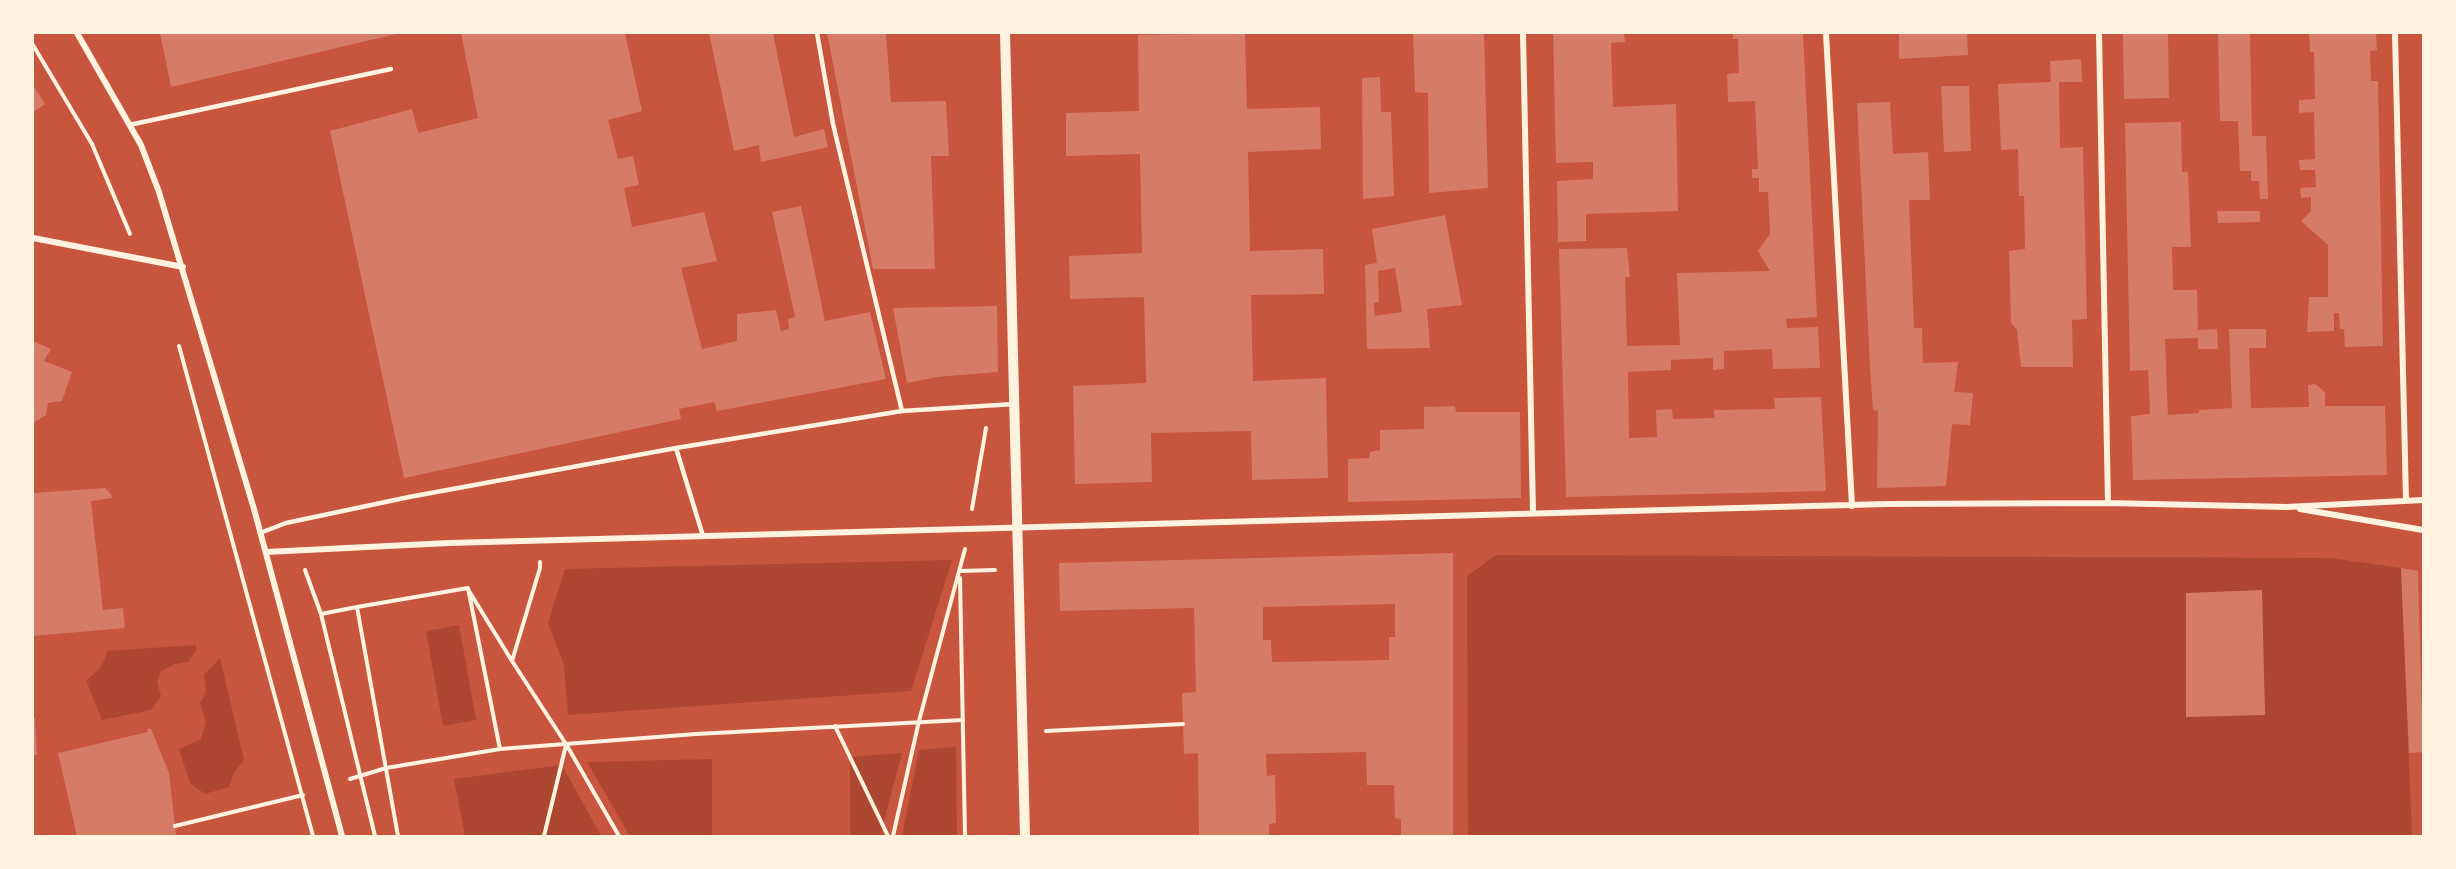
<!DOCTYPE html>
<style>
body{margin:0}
#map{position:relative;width:2456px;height:869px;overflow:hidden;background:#c8553d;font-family:"DM Sans",sans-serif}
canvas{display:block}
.frame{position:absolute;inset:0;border:34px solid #fff3e0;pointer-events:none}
</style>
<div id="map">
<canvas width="2456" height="869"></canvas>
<div class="frame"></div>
</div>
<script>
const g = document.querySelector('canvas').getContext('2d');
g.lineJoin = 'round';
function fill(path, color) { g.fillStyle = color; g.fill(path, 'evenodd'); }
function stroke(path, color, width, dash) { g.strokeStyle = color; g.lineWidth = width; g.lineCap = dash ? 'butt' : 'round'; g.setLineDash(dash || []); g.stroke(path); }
fill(new Path2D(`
 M1496,555L2331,558L2401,568L2412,836H1468L1467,576Z
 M952,560L911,691L568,715L564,665L548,623L565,569Z
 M459,625L476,720L443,726L426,631Z
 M196,645V651L188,662L175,664L161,671L157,682L161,696L151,710L102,720L86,680C97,673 105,664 107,651Z
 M220,658L244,760L234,773L229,787L205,794L190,783L179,749L201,739L206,722L200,703L206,692L204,675Z
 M956,747L957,836H902L919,750Z
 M902,753L880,836H850V757Z
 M712,759V836H630L587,762Z
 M562,765L601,836H465L454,779Z`), '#ae4732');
fill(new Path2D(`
 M160,33H395L396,34L171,87Z
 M461,33H625L642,111L608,120L618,159L633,156L639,185L624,188L632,227L704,212L717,261L681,268L702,349L737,341V314L776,310L781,331L789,329L788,319L795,317L772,212L801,206L825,321L870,312L886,379L717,411L714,402L679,409L681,419L404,478L330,131L412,109L418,133L478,118Z
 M709,33H773L794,137L824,129L828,147L761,162L759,145L734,151Z
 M827,33H886L891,102L946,101L949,156H931L935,269H873Z
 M1245,33L1247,109L1320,107L1321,149L1248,152L1250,251L1323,249L1324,294L1251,295L1253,381L1326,378L1328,478L1252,480L1251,431L1151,433L1152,482L1075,484L1073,386L1146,383L1144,297L1070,299L1069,256L1142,253L1140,154L1066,156V113L1139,111L1138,35Z
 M1413,33H1484L1488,188L1429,193L1428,93L1415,92Z
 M1553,33H1624L1625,42L1611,43L1613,107L1676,104L1678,211L1586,214V241L1558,242L1557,181L1593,179V162L1556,163Z
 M1733,33H1803L1817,317L1786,319L1787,328L1818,327L1820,368L1773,369L1772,349L1724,351V369L1713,370V358L1671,360V370L1628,372L1629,438L1657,437L1656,410L1672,409L1673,419L1714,418V410L1775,409L1774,398L1821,397L1826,491L1566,497L1559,249L1627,248L1630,277H1625L1627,346L1680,345L1677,273L1770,271L1758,251L1770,234L1768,192H1759V178H1752V169H1758L1755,101L1728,102L1727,74L1739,73L1738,39H1733Z
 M1899,33H1967L1968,55L1899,59Z
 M2123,33H2168L2169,98L2124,99Z
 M2218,33H2250L2252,136H2266L2268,199H2260L2259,181H2251V171H2240L2238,121H2220Z
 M2309,33H2376L2377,50L2370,51L2371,81H2378L2383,346L2345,347L2344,329H2340L2339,313H2334V331L2307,332L2309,297H2328V245L2301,221L2311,211V197L2301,198L2300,188L2316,187L2315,170H2300L2299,160L2315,159L2314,112L2299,113V100L2315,99L2314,52H2310Z
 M2081,59L2082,82H2059L2060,148L2083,147L2087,319L2072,320L2073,367H2021L2017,330L2011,323L2009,251L2025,249L2024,196H2019L2018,149L2001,150L1998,84L2051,82L2050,61Z
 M1380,77L1381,112H1391L1394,196L1363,199L1362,78Z
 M33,85L45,104L33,112Z
 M1941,86H1969L1971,151L1944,152Z
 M1890,102L1893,154L1928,152L1930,200H1909L1914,328H1922L1923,363L1958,362L1954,392L1973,393L1970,425L1952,424L1946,486L1877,488L1878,411L1873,410L1870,367L1857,103Z
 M2181,122L2182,172H2188L2191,247H2172L2173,290H2197L2198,330L2217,329L2218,349H2198V338L2165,339L2168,415L2199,413V410L2232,408L2229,329H2266V348H2249L2251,408L2309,407L2308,385L2315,384L2325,392V406H2385L2387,475L2133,480L2131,416L2150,414L2148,370L2130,371L2125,123Z
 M2217,211H2260V222L2218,223Z
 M1445,215L1462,305L1427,309L1430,348L1367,349L1365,265L1377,263L1372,229ZM1395,268L1402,312L1375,316L1374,303L1379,302L1378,271Z
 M997,306L998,372L937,377L907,383L893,308Z
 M33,341L51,349L44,361L72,372L62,401L48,403L46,415L33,423Z
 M1455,406L1456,412H1520L1521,498L1348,502V459L1369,458L1370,452L1380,450V430L1424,429V407Z
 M105,488L111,494L112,498L91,501L103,610L123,608L125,628L33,636V493Z
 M1453,553V836H1401V819L1395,818L1394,785H1367L1366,752L1266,754L1267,776L1275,775L1276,823L1269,824V836H1199L1198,753L1184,754L1182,693L1196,692L1194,608L1060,611L1059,563ZM1395,604V637H1389V660L1272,662L1271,640H1263V607Z
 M2401,568L2418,571L2423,752L2409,753Z
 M2262,590L2265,715L2186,717V593Z
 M33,718H35L37,755H33Z
 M147,729H151L169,773L176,835L77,836L58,753L148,732Z`), '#d67c66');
stroke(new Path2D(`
 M33,45L92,144L130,234
 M179,346L313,836
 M972,509L986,428
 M305,570L321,614L375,836
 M960,571L995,570
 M960,578L965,836
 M469,591L512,661L566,744L619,836
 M321,614L357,607
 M512,661L540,568V562
 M835,726L888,836
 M1046,731L1183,724
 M350,779L386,768L500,749
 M175,826L303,795
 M398,836L357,607L468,588L500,749L696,734L963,720
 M544,836L566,745
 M893,836L919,721L965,549`), '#fff3e0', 4);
stroke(new Path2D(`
 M817,33L833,124L902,411
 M129,125L391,69
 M676,448L703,536
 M260,533L286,523L409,497L676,448L902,411L1014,404`), '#fff3e0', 4.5);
stroke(new Path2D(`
 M77,33L141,145L159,192L254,509L342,836
 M1523,33L1533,513
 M1826,33L1852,506
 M2099,33L2108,503
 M2395,33L2406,500
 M33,238L183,267
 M2300,509L2423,530
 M266,552L449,543L1886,504L2108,503L2287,507L2423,500`), '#fff3e0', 6);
stroke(new Path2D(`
 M1005,33L1025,836`), '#fff3e0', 10);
</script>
